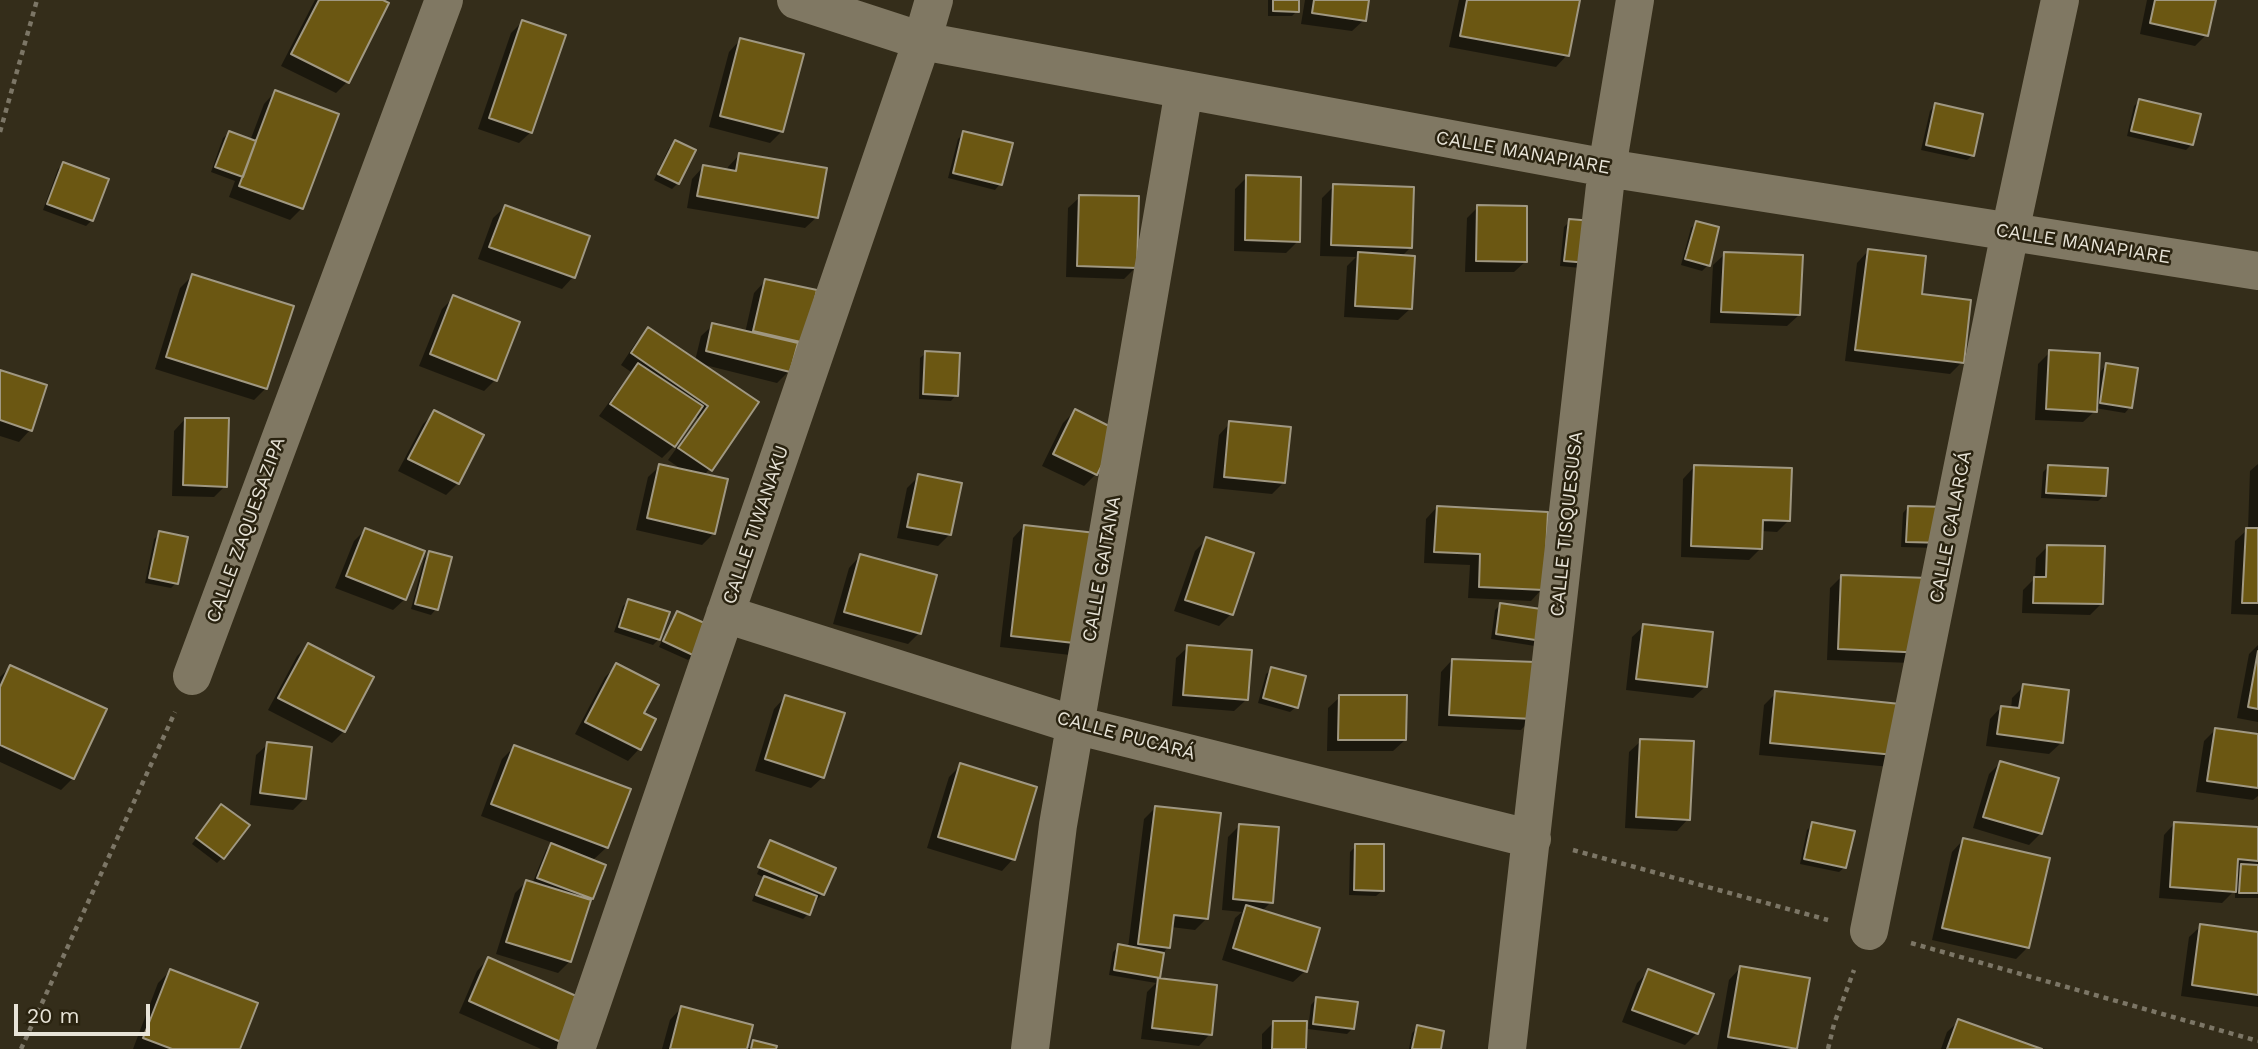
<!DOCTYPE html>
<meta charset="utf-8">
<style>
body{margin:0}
#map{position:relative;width:2258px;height:1049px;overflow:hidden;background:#342d1a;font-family:"Work Sans",sans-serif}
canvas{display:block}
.scale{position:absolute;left:14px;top:1004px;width:136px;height:32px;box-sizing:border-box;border:4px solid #e8e4d8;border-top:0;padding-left:9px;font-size:21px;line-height:24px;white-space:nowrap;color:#e8e4d8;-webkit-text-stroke:5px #2a2310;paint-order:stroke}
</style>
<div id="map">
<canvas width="2258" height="1049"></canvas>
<div class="scale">20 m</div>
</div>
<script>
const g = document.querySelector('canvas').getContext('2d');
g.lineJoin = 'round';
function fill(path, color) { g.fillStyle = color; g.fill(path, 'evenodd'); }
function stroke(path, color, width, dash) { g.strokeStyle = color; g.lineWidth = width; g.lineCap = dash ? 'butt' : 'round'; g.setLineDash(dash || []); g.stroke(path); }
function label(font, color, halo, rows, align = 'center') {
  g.font = font + ' "Work Sans",sans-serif'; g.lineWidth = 5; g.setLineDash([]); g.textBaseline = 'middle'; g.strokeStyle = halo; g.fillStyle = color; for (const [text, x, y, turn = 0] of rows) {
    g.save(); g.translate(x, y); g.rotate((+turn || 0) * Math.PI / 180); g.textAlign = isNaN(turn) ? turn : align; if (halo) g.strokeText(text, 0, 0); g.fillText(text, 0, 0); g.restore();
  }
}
fill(new Path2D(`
 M315,0H379L347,82L336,93L281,66Z
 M1268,0H1297V11L1292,16H1268Z
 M1305,0H1367L1364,20L1352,31L1301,24Z
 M1459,0H1578L1567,55L1556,67L1449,47Z
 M2147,0H2214L2206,35L2195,46L2140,34Z
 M522,22L531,132L519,143L478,129L511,33Z
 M740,40L782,131L770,143L709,127L729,52Z
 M275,92L302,208L290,220L229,197L235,181L211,172L223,138L229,133L250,141L264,104Z
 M2139,101L2192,144L2186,150L2127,136L2134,106Z
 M1935,105L1973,155L1967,160L1921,150L1930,111Z
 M964,133L1000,184L995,190L948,178L958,139Z
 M675,142L678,183L672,189L654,180L669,148Z
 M739,155L817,217L805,228L687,208L692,179L703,167L727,171L728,167Z
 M63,164L92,220L86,226L43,210L58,169Z
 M1247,177L1298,241L1286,253L1234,251L1235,189Z
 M1334,186L1411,247L1401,257L1410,309L1398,320L1344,317L1347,266L1356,257L1320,256L1322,198Z
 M1080,197L1136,267L1124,279L1066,277L1068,208Z
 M505,207L573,277L562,289L478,259L493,218Z
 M1478,207L1526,261L1514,272H1465L1467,218Z
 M1570,221L1581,268L1560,266L1564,227Z
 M1696,223L1708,265L1702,271L1681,265L1691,228Z
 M1868,251L1920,296L1962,362L1950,374L1845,361L1857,263Z
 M1725,254L1799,315L1787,326L1710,323L1713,265Z
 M192,276L266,388L254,400L155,369L180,288Z
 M765,281L803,343L789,371L777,383L701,364L757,402L704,476L714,533L702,545L636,530L648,477L660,466L684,471L668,460L698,418L694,415L677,443L662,458L599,416L631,372L621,365L637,341L648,329L695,361L701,336L713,325L745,333L754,293Z
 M454,297L495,380L484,391L419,366L442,309Z
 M2050,352L2096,381H2099L2101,371L2106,365L2130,407L2125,413L2095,408V411L2083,422L2035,420L2038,364Z
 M926,353L956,395L951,401L919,399L920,358Z
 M0,372L30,430L19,442L0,436Z
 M1075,411L1096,474L1084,486L1042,466L1063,423Z
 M435,412L458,483L446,495L398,471L423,424Z
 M185,419L225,486L214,497L172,496L174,431Z
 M1230,423L1284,482L1272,494L1213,488L1219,435Z
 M2258,464V615L2231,614L2235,541L2248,529L2250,471Z
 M2049,466L2104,496L2098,501L2041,498L2043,472Z
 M1694,467L1789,520L1777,532L1761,531V548L1749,560L1681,557L1683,479Z
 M919,476L950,534L938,546L897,538L907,488Z
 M1437,507L1542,589L1531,601L1468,598L1470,565L1424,563L1426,519Z
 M1908,507L1939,548L1901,547L1903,513Z
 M1024,526L1079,656L1000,647L1013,538Z
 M365,530L405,599L393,610L335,588L354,541Z
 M160,533L176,583L171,588L145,583L154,539Z
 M1207,539L1251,554L1231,614L1219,626L1174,611L1195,551Z
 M2047,547L2102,603L2090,615L2022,613L2023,590L2035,578L2036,558Z
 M429,553L436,609L431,615L411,609L424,559Z
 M860,556L919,633L908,644L833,624L849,568Z
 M1842,576L1927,579L1912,663L1827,660L1830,588Z
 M629,601L659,639L653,645L614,632L623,606Z
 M1501,604L1546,612L1535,646L1491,639L1495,610Z
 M677,613L694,655L688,660L659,647L672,619Z
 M1644,626L1705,687L1693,698L1626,690L1632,637Z
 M308,645L344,731L332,743L268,710L297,656Z
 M2258,645V722L2237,718L2249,654Z
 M1188,647L1246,700L1234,711L1172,706L1176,658Z
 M1452,660L1532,718L1521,730L1438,726L1441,672Z
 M617,665L642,714L654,720L639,749L628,761L575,734L605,677Z
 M10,667L73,778L61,790L0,762V677Z
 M1272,669L1296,707L1290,712L1258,703L1266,674Z
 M2024,686L2061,743L2049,754L1986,746L1990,719L2001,707L2011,709L2012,698Z
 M1776,693L1908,706L1891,767L1759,755L1764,705Z
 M785,697L823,777L811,788L755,771L774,709Z
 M1340,697L1405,740L1393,751H1327L1328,708Z
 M2216,729L2258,736V796L2253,800L2196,792L2204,741Z
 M1641,741L1688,819L1677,831L1625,828L1629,752Z
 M268,744L305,798L293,810L250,805L256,755Z
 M514,747L607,847L592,861L591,898L569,962L558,973L496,954L515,893L526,882L532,884L546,850L553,843L481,816L502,759Z
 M2000,763L2041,833L2029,845L1973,828L1989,774Z
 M961,765L1013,859L1002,871L927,848L949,777Z
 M1156,807L1207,918L1195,930L1171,927L1168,947L1163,953L1158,977L1155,980L1215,987L1210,1034L1199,1046L1141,1039L1147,992L1156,983L1109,975L1113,952L1119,946L1128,948L1144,819Z
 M216,812L223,857L217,863L192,844Z
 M2175,823L2258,829V898H2235V890L2222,903L2159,898L2164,835Z
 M1813,824L1845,867L1839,872L1800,864L1807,830Z
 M1239,826L1271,902L1261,912L1305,971L1293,982L1222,960L1235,918L1242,912L1222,910L1228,837Z
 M1963,840L2028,947L2016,959L1932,940L1952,852Z
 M770,842L822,894L817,900L814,898L808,914L803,919L752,901L759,884L765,878L757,874L769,846H766Z
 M1356,846L1382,891L1376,896L1349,895L1350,852Z
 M2201,926L2258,934V1007L2181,996L2189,937Z
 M488,959L562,1042L555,1049H541L459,1013L477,971Z
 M1740,968L1808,980L1795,1049H1717L1729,980Z
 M170,971L238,1049H133L158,983Z
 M1649,971L1697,1033L1685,1045L1622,1022L1637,983Z
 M1316,999L1353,1028L1347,1034L1308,1029L1311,1005Z
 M681,1008L745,1049H662L670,1020Z
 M1959,1021L2037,1049H1941L1947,1032Z
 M1273,1023L1305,1049H1262V1034Z
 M1418,1027L1439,1049H1409L1412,1033Z`), '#0007');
const building = new Path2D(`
 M319,0H383L389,3L349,83L291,54Z
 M1273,0H1299V12L1273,11Z
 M1314,0H1369L1366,21L1312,13Z
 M1467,0H1580L1569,56L1460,36Z
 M2155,0H2216L2208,36L2150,23Z
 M522,20L566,35L532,133L489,118Z
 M740,38L804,54L783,132L720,116Z
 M275,90L339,114L303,209L239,186Z
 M2139,99L2201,114L2193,145L2131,131Z
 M1935,103L1983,114L1974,156L1926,145Z
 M229,131L256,141L243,177L215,167Z
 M963,131L1013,143L1002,185L953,173Z
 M675,140L696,150L679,184L658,174Z
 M739,153L827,168L818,218L697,196L703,165L736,171Z
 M63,162L109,179L93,221L47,204Z
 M1246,175L1301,177L1300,242L1245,240Z
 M1333,184L1414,187L1412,248L1331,245Z
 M1079,195L1139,196L1137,268L1077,266Z
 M505,205L590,236L575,278L489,247Z
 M1477,205L1527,206V262L1476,261Z
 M1569,219L1593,221L1589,263L1564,261Z
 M1696,221L1719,227L1710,266L1685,259Z
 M1868,249L1926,256L1922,294L1971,300L1964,363L1855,350Z
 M1358,252L1415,256L1412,309L1355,306Z
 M1724,252L1803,255L1800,315L1721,312Z
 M192,274L294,306L267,389L166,357Z
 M765,279L817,290L805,343L753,331Z
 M453,295L520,322L497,381L430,354Z
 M712,323L798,343L790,372L706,351Z
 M648,327L759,402L712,471L678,448L708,406L631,353Z
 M2049,350L2100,353L2097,412L2046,409Z
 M925,351L960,353L958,396L923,394Z
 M638,363L703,406L675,447L610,404Z
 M2106,363L2138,368L2132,408L2100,403Z
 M0,370L47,385L32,431L0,420Z
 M1075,409L1119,431L1097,475L1053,454Z
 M434,410L484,435L459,484L408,459Z
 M185,418H229L227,487L183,485Z
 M1229,421L1291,427L1285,483L1224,477Z
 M659,464L728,479L715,534L647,518Z
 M1694,465L1792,468L1790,521L1763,520L1762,549L1691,546Z
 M2048,465L2108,468L2106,496L2046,493Z
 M918,474L962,483L951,535L907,527Z
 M1437,506L1548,512L1544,590L1479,587L1480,554L1434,552Z
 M1908,506L1948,507L1946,543L1906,542Z
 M1024,525L1105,534L1092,645L1011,636Z
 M365,528L425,551L406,600L346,576Z
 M2246,528H2258V603H2242Z
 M159,531L188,537L178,584L149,578Z
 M1206,537L1254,553L1233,615L1185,600Z
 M2047,545L2105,546L2103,604L2033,603L2034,577H2046Z
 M429,551L452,557L438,610L415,604Z
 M860,554L937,575L921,634L844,612Z
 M1841,575L1929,578L1926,653L1838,649Z
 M628,599L670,612L660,640L619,627Z
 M1500,603L1548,610L1542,641L1496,634Z
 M677,611L709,625L695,656L663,641Z
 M1643,624L1713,632L1707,687L1636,679Z
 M308,643L374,677L345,732L278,698Z
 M1187,645L1252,650L1248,700L1183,695Z
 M2258,651V709L2248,707Z
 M1452,659L1536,662L1534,719L1449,715Z
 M616,663L659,685L644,713L656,719L641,750L585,722Z
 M10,665L107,709L74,779L0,745V687Z
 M1271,667L1306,676L1298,708L1263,698Z
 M2023,684L2069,690L2063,743L1997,734L2001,706L2019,708Z
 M1775,691L1910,705L1905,756L1770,743Z
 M785,695L845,713L824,778L765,759Z
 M1339,695H1407L1406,740H1338Z
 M2215,728L2258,734V788L2207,781Z
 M1640,739L1694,741L1690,820L1636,817Z
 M267,742L312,747L306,799L260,793Z
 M514,745L631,789L608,848L491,804Z
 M2000,761L2059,778L2042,834L1983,817Z
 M960,763L1037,787L1015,860L938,837Z
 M221,804L250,825L224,859L196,838Z
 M1155,806L1221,813L1208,919L1174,915L1170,948L1138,944Z
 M1812,822L1855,831L1846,868L1804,859Z
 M2174,822L2258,827V861L2238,859L2236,892L2170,887Z
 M1239,824L1279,827L1273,903L1233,899Z
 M1963,838L2050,858L2029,948L1942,928Z
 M770,840L836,868L824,895L758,867Z
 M551,843L606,865L593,899L537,878Z
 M1355,844H1384V891L1354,890Z
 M2241,864L2258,865V893H2239Z
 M764,876L817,896L810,915L756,895Z
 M526,880L591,900L571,962L506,942Z
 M1246,905L1320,928L1307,972L1233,948Z
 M2200,924L2258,932V995L2192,985Z
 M1118,944L1164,953L1160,978L1114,970Z
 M488,957L583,999L563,1043L469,1001Z
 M1740,966L1810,978L1797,1049L1728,1037Z
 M170,969L258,1003L240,1049H172L143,1038Z
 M1648,969L1714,994L1698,1034L1632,1010Z
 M1158,978L1217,985L1212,1035L1152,1028Z
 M1316,997L1358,1002L1354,1029L1313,1024Z
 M681,1006L753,1025L747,1049H670Z
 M1958,1019L2042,1049H1947Z
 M1273,1021H1307L1306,1049H1272Z
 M1417,1025L1444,1031L1441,1049H1412Z
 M753,1040L777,1046L776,1049H751Z`);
fill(building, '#6b5712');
stroke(building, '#a09882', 2);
stroke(new Path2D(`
 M0,132L37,0
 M1573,850L1828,920
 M1911,943L2258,1041
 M21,1049L175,712
 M1828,1049L1834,1024L1854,970`), '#7c7666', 4.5, [5, 5]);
stroke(new Path2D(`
 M796,0L922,41L1607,168L2258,271
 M725,614L1075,725L1532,839
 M192,676L444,0
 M1869,931L2010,232L2060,0
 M576,1049L922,41L934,0
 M1030,1049L1058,825L1184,90
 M1507,1049L1607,168L1635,0`), '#807863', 38);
label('19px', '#e8e4d8', '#2a2310', [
 ["CALLE MANAPIARE",1523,153,10],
 ["CALLE MANAPIARE",2083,244,9],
 ["CALLE TISQUESUSA",1567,524,-84],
 ["CALLE TIWANAKU",756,525,-71],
 ["CALLE CALARCÁ",1951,527,-79],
 ["CALLE ZAQUESAZIPA",246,530,-70],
 ["CALLE GAITANA",1102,569,-80],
 ["CALLE PUCARÁ",1126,736,15]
]);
</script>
